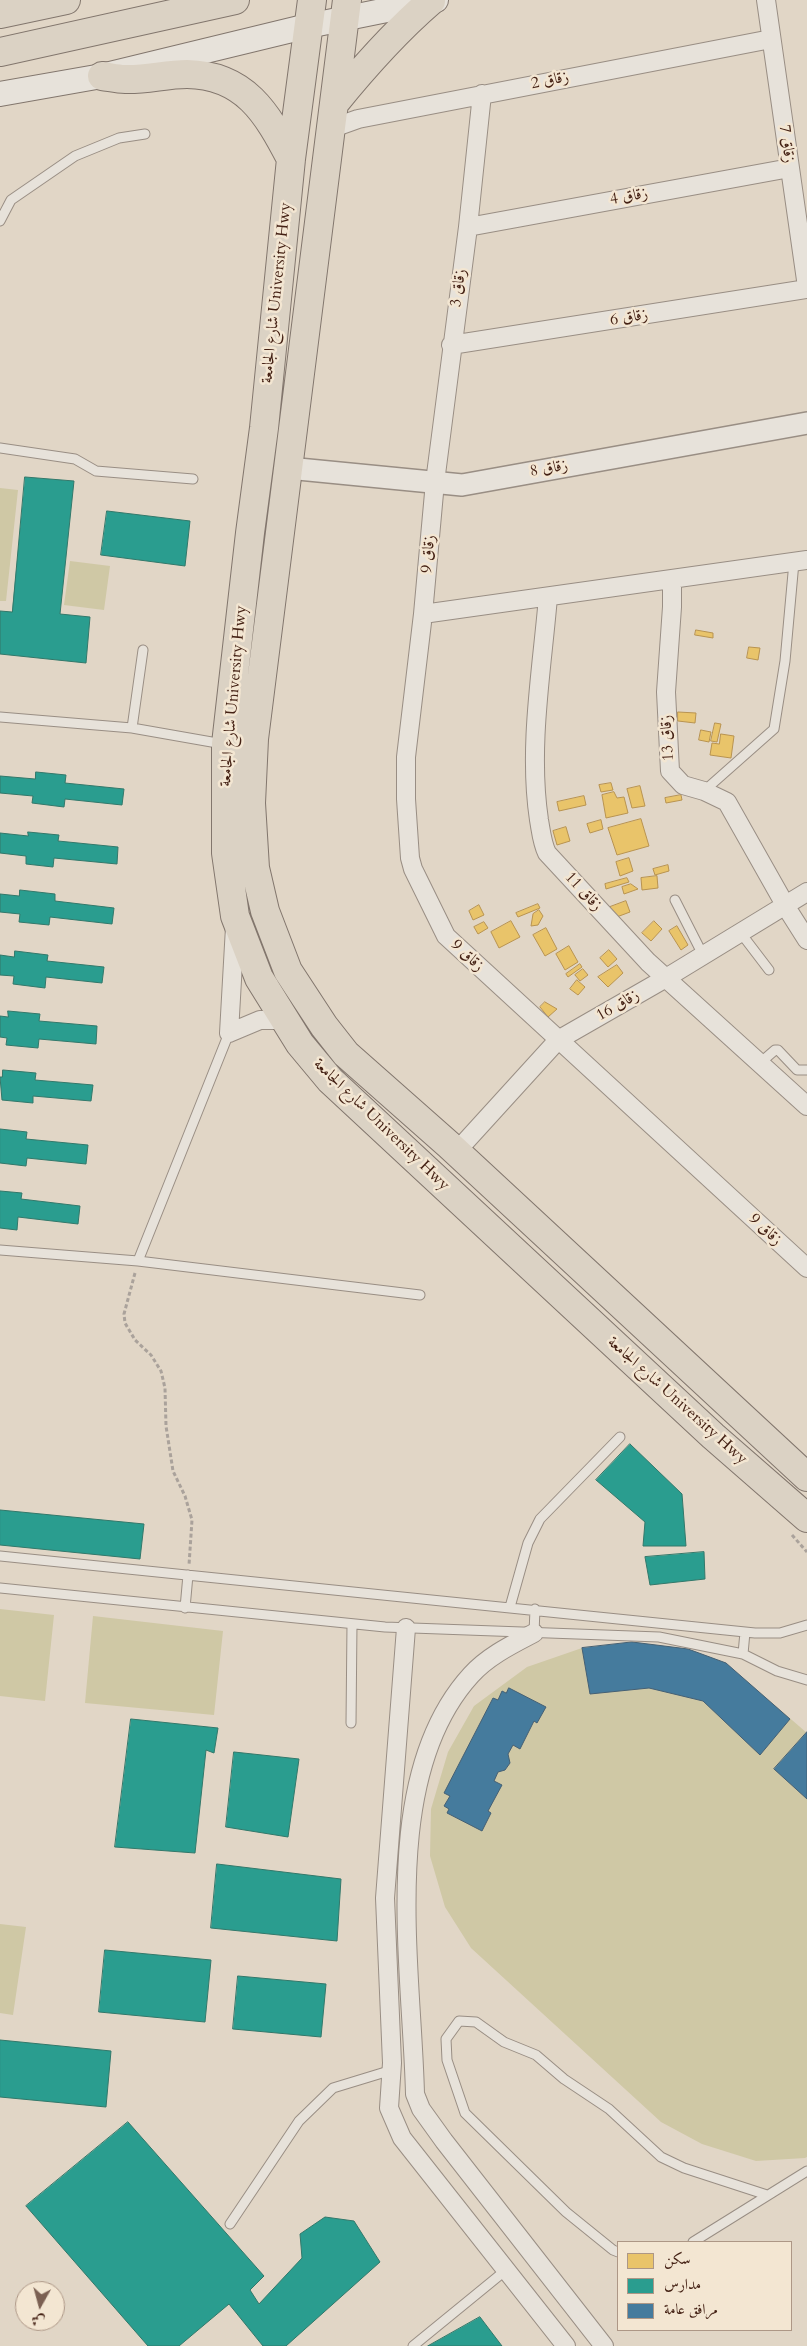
<!DOCTYPE html>
<meta charset="utf-8">
<style>
body{margin:0}
#map{position:relative;width:807px;height:2346px;overflow:hidden;background:#e1d6c6;font-family:Cardo,Amiri,serif}
canvas{display:block}
.legend{position:absolute;left:617px;top:2241px;width:175px;height:90px;box-sizing:border-box;background:#f3e6d2;border:1px solid #ad9786;margin:0;padding:6px 9px;list-style:none;font-size:15px;color:#442114}
.legend li{display:flex;align-items:center;gap:10px;height:25px}
.legend b{width:25px;border:1px solid #ad9786}
.north{position:absolute;left:15px;top:2281px;width:50px;height:50px;box-sizing:border-box;background:#f3e6d2;border:1px solid #ad9786;border-radius:50%;rotate:187deg;font-size:14px;font-weight:700;line-height:20px;text-align:center;color:#442114}
.north::after{content:'';display:block;margin:auto;width:18px;height:22px;background:#7b6052;clip-path:polygon(50% 0,100% 100%,50% 72%,0 100%)}
</style>
<div id="map">
<canvas width="807" height="2346"></canvas>
<ul class="legend">
<li><b style="height:14px;background:#e9c46a"></b>سكن</li>
<li><b style="height:14px;background:#2a9d8f"></b>مدارس</li>
<li><b style="height:14px;background:#457b9d"></b>مرافق عامة</li>
</ul>
<div class="north">ش</div>
</div>
<script>
const g = document.querySelector('canvas').getContext('2d');
g.lineJoin = 'round';
function fill(path, color) { g.fillStyle = color; g.fill(path, 'evenodd'); }
function stroke(path, color, width, dash) { g.strokeStyle = color; g.lineWidth = width; g.lineCap = dash ? 'butt' : 'round'; g.setLineDash(dash || []); g.stroke(path); }
function label(font, color, halo, rows, align = 'center') {
  g.font = font + ' Cardo,Amiri,serif'; g.lineWidth = 5; g.setLineDash([]); g.textBaseline = 'middle'; g.strokeStyle = halo; g.fillStyle = color; for (const [text, x, y, turn = 0] of rows) {
    g.save(); g.translate(x, y); g.rotate((+turn || 0) * Math.PI / 180); g.textAlign = isNaN(turn) ? turn : align; if (halo) g.strokeText(text, 0, 0); g.fillText(text, 0, 0); g.restore();
  }
}
fill(new Path2D(`
 M0,488L18,490L6,601H0Z
 M70,561L110,566L104,610L64,605Z
 M0,1609L54,1615L45,1701L0,1696Z
 M93,1616L223,1631L214,1715L85,1703Z
 M632,1642L688,1649L726,1663L807,1733V2157L805,2158L756,2161L702,2144L661,2122L471,1948L445,1907L430,1856L431,1809L448,1752L474,1706L527,1667L582,1648Z
 M0,1924L26,1927L13,2015L0,2013Z`), '#cfc8a5');
const homes = new Path2D(`
 M696,630L713,633V638L695,635Z
 M749,647L760,648L758,660L747,658Z
 M678,712L696,713L695,723L678,721Z
 M715,723L721,724L717,742L711,741Z
 M701,730L711,732L709,742L699,740Z
 M721,734L734,736L731,758L710,755L712,743L719,744Z
 M611,783L613,790L601,792L599,785Z
 M640,786L645,806L632,808L627,789Z
 M614,792L617,798L624,797L628,813L606,818L602,795Z
 M681,795L682,800L666,803L665,798Z
 M584,796L586,805L559,811L557,802Z
 M641,819L649,846L617,855L608,828Z
 M601,820L603,829L590,833L587,824Z
 M566,827L570,841L557,845L553,831Z
 M629,858L633,871L620,876L616,862Z
 M668,865L669,871L655,875L653,869Z
 M657,876L658,888L642,890L641,878Z
 M627,878L629,882L606,889L605,884Z
 M631,884L638,889L624,894L622,887Z
 M626,901L630,912L614,918L610,907Z
 M538,904L540,908L518,917L516,913Z
 M479,905L484,915L473,920L469,911Z
 M539,910L543,916L538,925L531,926L533,914Z
 M511,921L520,937L499,948L491,932Z
 M654,921L662,929L651,941L642,933Z
 M484,922L488,928L478,934L474,927Z
 M677,926L688,945L681,950L669,931Z
 M546,928L557,949L545,956L533,935Z
 M569,946L578,962L565,970L556,954Z
 M609,950L617,959L608,967L600,958Z
 M580,964L582,967L568,977L566,974Z
 M617,965L623,973L608,987L598,977Z
 M583,969L588,975L580,981L575,975Z
 M577,980L585,987L578,995L570,989Z
 M545,1002L557,1009L548,1017L540,1007Z`);
fill(homes, '#e9c46a');
stroke(homes, '#b89350', 1);
const schools = new Path2D(`
 M25,477L74,481L60,614L90,617L86,663L0,654V611L12,612Z
 M107,511L190,521L185,566L101,555Z
 M36,772L66,775L65,783L124,789L122,805L65,799L64,807L32,803L33,796L0,793V776L35,779Z
 M28,832L59,835L58,841L118,847L117,864L54,858L53,867L26,864V856L0,853V833L28,836Z
 M20,890L55,894V901L114,908L112,924L50,917L49,925L19,922L20,914L0,912V894L19,896Z
 M15,951L48,955L47,961L104,967L102,983L46,977L45,988L13,984L14,976L0,975V955L14,957Z
 M8,1011L40,1014L39,1021L97,1026L96,1044L39,1039L38,1048L6,1045L7,1038L0,1037V1016L8,1017Z
 M3,1070L36,1073L35,1080L93,1085L91,1101L33,1096V1103L2,1100L0,1077H2Z
 M0,1129L27,1132L26,1139L88,1145L86,1164L27,1158L26,1166L0,1163Z
 M0,1191L22,1193L21,1199L80,1206L78,1224L18,1217L17,1230L0,1228Z
 M630,1444L682,1494L686,1546H643L645,1522L596,1480Z
 M0,1510L144,1524L140,1559L0,1545Z
 M704,1552L705,1579L650,1585L645,1557Z
 M131,1719L218,1728L214,1753L206,1750L195,1853L115,1847Z
 M234,1752L299,1759L288,1837L226,1827Z
 M217,1864L341,1879L337,1941L211,1928Z
 M105,1950L211,1960L205,2022L99,2012Z
 M238,1976L326,1984L321,2037L233,2029Z
 M0,2040L111,2051L106,2107L0,2097Z
 M128,2122L264,2276L250,2290L259,2304L302,2258L300,2234L325,2217L354,2221L380,2262L286,2346H263L229,2304L179,2346H148L26,2206Z
 M480,2317L502,2346H428Z`);
fill(schools, '#2a9d8f');
stroke(schools, '#32786a', 1);
const public = new Path2D(`
 M632,1642L688,1649L726,1663L790,1719L760,1755L703,1701L649,1688L590,1694L582,1648Z
 M509,1688L546,1707L537,1723L534,1721L520,1749L513,1745L508,1754L510,1763L505,1770L498,1772L494,1781L502,1785L488,1811L491,1813L482,1831L447,1813L449,1809L444,1806L450,1796L444,1793L493,1698L498,1700L502,1691L506,1693Z
 M807,1732V1799L774,1769Z`);
fill(public, '#457b9d');
stroke(public, '#456074', 1);
const service = new Path2D(`
 M0,221L11,200L75,156L119,138L145,134
 M0,448L75,459L96,471L193,479
 M0,717L132,728L223,744
 M132,728L143,650
 M704,791L774,729L785,661L794,562
 M675,900L703,955
 M740,932L769,970
 M760,1063L775,1050H778L797,1070H807
 M0,1250L138,1261L420,1295
 M138,1261L229,1033
 M0,1556L755,1633H780L807,1625
 M0,1588L385,1627L659,1637L743,1654L777,1671L807,1680
 M510,1607L528,1543L540,1519L620,1437
 M185,1608L188,1575
 M534,1633L535,1609
 M743,1654L745,1632
 M351,1723L352,1624
 M230,2224L299,2121L333,2088L392,2070
 M693,2242L807,2171
 M618,2252L613,2250L566,2212L465,2113L447,2060L446,2039L459,2021L476,2022L504,2042L536,2055L564,2079L609,2109L661,2157L684,2168L767,2195
 M413,2346L506,2270`);
const minor = new Path2D(`
 M766,0L807,287
 M482,94L468,227L435,482L423,614L406,757V799L410,858L413,869L446,936L807,1268
 M330,129L358,119L771,39
 M468,227L790,168
 M451,345L807,289
 M672,580V607L666,692L670,771L683,785L704,791L727,802L788,910L807,940
 M548,597C542,669 528,748 539,820C541,831 542,843 547,853L648,962L807,1106
 M423,614L807,560
 M229,1033L235,927
 M229,1033L260,1020H285
 M456,1152L558,1040L666,978L807,892
 M406,1628L385,1898L392,2063L389,2108L402,2138L566,2346
 M534,1633C513,1644 488,1656 471,1675C378,1777 412,1967 415,2094L421,2109L444,2141L604,2346`);
const tertiary = new Path2D(`
 M288,468L462,485L807,423`);
const secondary = new Path2D(`
 M0,94L102,76L308,26L436,0`);
const primary = new Path2D(`
 M312,0L291,159L264,428L250,533L226,744V853L235,916L259,978L300,1044L330,1080L713,1436L807,1518
 M347,0L254,739L251,803L255,868L265,911L288,971L324,1026L346,1054L449,1145L807,1477
 M102,76C110,77 117,79 125,79C145,80 166,74 187,74C245,75 267,113 291,159
 M334,104C364,67 395,32 431,1`);
const trunk = new Path2D(`
 M0,14L66,0
 M0,52L235,0`);
stroke(service, '#998e84', 11);
stroke(minor, '#998e84', 20);
stroke(tertiary, '#998e84', 24);
stroke(secondary, '#82766d', 26);
stroke(primary, '#82766d', 30);
stroke(trunk, '#82766d', 30);
stroke(new Path2D(`
 M135,1273L124,1314L125,1323L135,1340L151,1355L161,1371L165,1388L166,1426L173,1471L185,1496L192,1520L189,1565
 M792,1535L807,1552`), '#aaa29b', 3, [4, 2.5]);
stroke(service, '#e7e2da', 9);
stroke(minor, '#e7e2da', 18);
stroke(tertiary, '#e7e2da', 21);
stroke(secondary, '#e7e2da', 24);
stroke(primary, '#dbd2c4', 28);
stroke(trunk, '#dbd2c4', 28);
label('16px', '#442114', '#f3e6d2', [
 ["زقاق 2",550,81,-11],
 ["زقاق 7",786,144,82],
 ["زقاق 4",629,197,-10],
 ["زقاق 3",459,288,-82],
 ["شارع الجامعة University Hwy",277,293,-84],
 ["زقاق 6",629,318,-9],
 ["زقاق 8",549,469,-10],
 ["زقاق 9",429,554,-85],
 ["شارع الجامعة University Hwy",234,696,-85],
 ["زقاق 13",668,738,-93],
 ["زقاق 11",583,892,47],
 ["زقاق 9",467,956,43],
 ["زقاق 16",618,1006,-30],
 ["شارع الجامعة University Hwy",381,1125,44],
 ["زقاق 9",765,1230,43],
 ["شارع الجامعة University Hwy",677,1401,42]
]);
</script>
